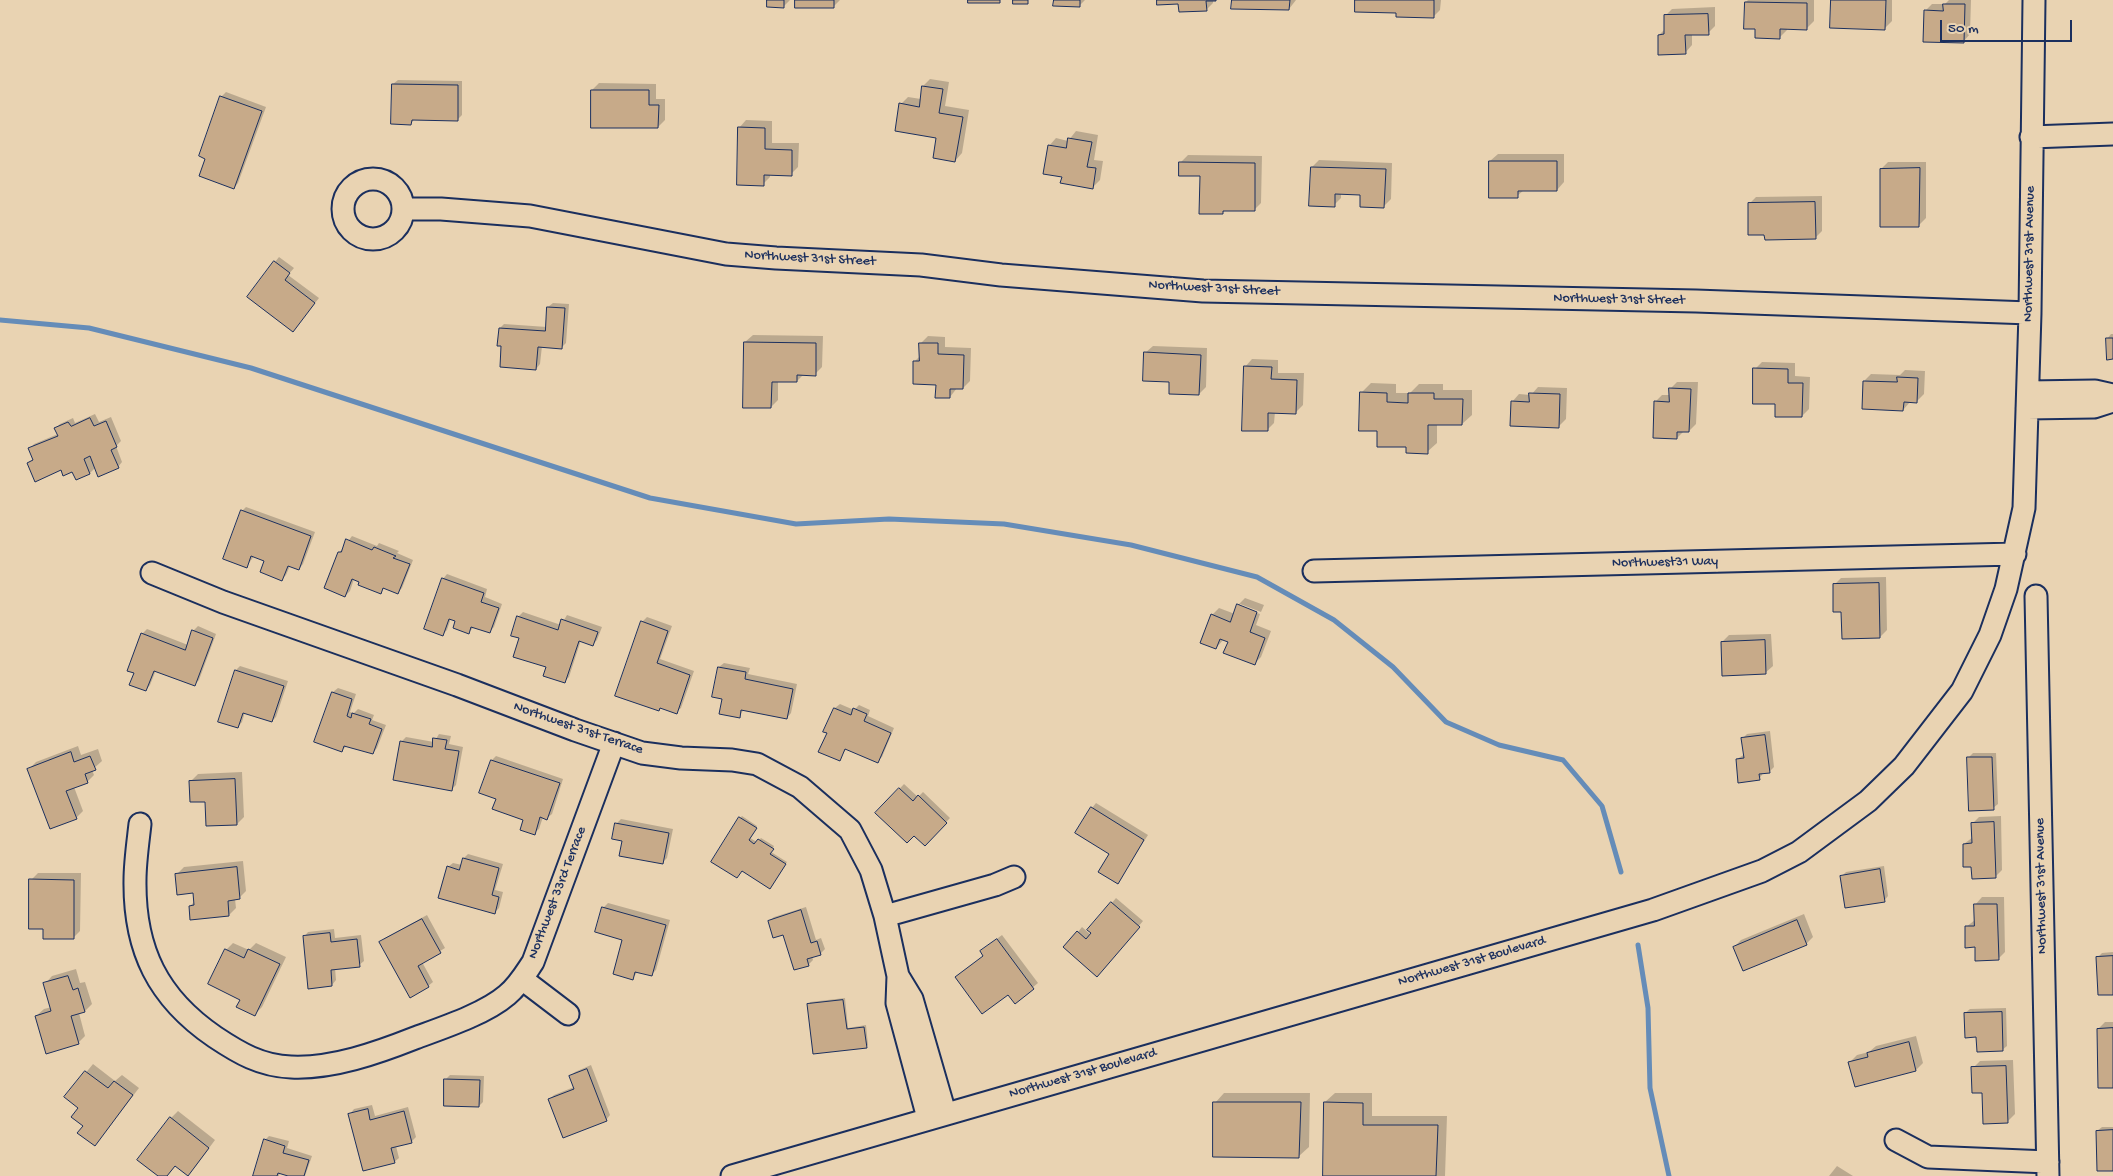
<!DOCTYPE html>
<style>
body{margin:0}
#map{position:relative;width:2113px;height:1176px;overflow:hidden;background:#e9d3b2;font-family:"Gochi Hand",sans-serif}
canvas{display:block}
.scale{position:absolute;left:1940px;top:20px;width:132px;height:22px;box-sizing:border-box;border:2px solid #1b2f5e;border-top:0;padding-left:6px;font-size:15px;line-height:18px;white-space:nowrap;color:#1b2f5e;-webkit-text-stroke:4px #e9d3b2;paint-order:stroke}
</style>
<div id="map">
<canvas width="2113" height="1176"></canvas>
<div class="scale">50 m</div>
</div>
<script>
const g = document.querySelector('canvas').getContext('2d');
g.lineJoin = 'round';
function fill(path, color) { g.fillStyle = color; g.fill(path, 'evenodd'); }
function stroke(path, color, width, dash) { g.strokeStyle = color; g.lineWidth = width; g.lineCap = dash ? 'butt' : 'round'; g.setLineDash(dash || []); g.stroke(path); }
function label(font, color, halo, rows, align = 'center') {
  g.font = font + ' "Gochi Hand",sans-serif'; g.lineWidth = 5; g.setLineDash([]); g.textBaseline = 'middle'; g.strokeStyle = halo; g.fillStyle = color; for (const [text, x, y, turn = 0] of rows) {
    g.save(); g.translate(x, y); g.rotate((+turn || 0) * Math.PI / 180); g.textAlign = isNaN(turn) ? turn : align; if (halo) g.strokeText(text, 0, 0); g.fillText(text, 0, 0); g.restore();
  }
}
fill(new Path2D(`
 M768,0H790L784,6Z
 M796,0H840L833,7Z
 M1055,0H1085L1079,6Z
 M1159,0H1213V3L1206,10Z
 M1233,0H1296L1289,9Z
 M1356,0H1441L1440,10L1433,17Z
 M1748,0H1814V21L1807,28H1787V30L1780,37L1756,27L1746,2Z
 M1832,0H1892V21L1885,28Z
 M1949,0H1971L1970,34L1963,42L1925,11L1932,4H1945Z
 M1715,7V26L1708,33L1692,34V45L1685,53L1659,35L1665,29V16L1672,9Z
 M930,79L949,82L945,106L969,110L962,153L955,161L937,137L901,104L908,97L921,99L923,86Z
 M398,80L462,81V115L457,120L415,119L411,123L393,84Z
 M599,83L656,84V99H665V120L658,127L592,90Z
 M226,92L266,107L238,183L234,188L221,97Z
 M746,120L772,121V143H799L798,167L791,174H770V177L763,184L739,128Z
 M1076,131L1098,135L1094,160L1103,161L1100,180L1093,187L1063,176L1049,146L1056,138L1068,141Z
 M1498,154H1564V182L1557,190H1524L1517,196L1490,161Z
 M1188,155L1262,156L1261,203L1254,210H1226L1222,213L1201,174L1181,162Z
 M1319,160L1392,163L1391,199L1384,206L1362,194L1341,193V198L1334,205L1312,167Z
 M1888,162H1926V218L1919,225L1881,169Z
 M1822,196V231L1815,238L1749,204L1756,197Z
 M279,257L294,268L288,275L319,298L293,331L275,262Z
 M553,303L569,304L566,343L562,347L542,346L540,364L536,369L503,345L500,328L504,324L547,327L548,307Z
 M2111,334H2113V358L2107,339Z
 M753,335L823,336L822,367L815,374H804L797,381H778V400L771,407L745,342Z
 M928,336L945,337V347L971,348L970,381L963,388H957L950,397L915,361L920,356L921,343Z
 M1153,346L1207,348L1206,387L1199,394L1171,381L1145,353Z
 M1252,359L1278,360V373H1304L1303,405L1296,412H1275L1274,423L1267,430L1245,367Z
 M1762,362L1795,363V376L1810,377L1809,409L1802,416L1777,403L1755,369Z
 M1905,370L1925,371L1924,394L1917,401L1910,402L1903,410L1864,381L1871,374L1900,375Z
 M1677,382H1698L1696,424L1689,431H1684L1677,438L1655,402L1662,395H1670V389Z
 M1371,383L1396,384V393H1410L1419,384H1443V390H1472V415L1462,424H1437V443L1427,452L1407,446L1378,430L1361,393Z
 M1538,387L1567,388L1566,419L1559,426L1512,402L1519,394L1531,395Z
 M95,414L99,422L111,417L121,441L116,446L122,462L118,467H96L90,473L77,479L73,470L28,463L33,459L30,449L34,444L58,434L56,428L60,424L73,418L75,423Z
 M246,507L315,532L303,564L299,569L290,566L286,575L282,579L265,560L254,556L247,566L242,511Z
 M352,536L377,546L379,543L399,551L397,553L413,560L402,588L398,592L385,587L381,592L354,579L350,591L345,596L339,553Z
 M447,574L487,589L485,597L502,604L494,627L489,632L473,628L469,632L457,620L451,618L447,630L443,634V579Z
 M1886,577L1887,630L1880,637L1843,611L1834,585L1841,578Z
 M1245,598L1264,605L1261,612L1240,604V607L1260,614L1256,625L1271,631L1261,657L1254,664L1229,641L1224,639L1216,648L1212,615L1219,608L1235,614L1238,605Z
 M523,612L561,625L567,615L602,627L597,640L593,644L581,640L569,677L564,682L547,667L521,638L518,617Z
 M647,617L672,626L660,659L694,671L681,708L676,712L662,707L659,710L642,622Z
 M198,626L216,634L199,680L194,685L156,670L150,685L146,690L135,672L142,634L147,629L188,645L193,631Z
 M1771,634L1773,666L1765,673L1722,642L1729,635Z
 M724,663L750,668L748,674L797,684L791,713L787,718L744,709L739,717L723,698L719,667Z
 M240,666L288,681L276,717L272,721L245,712L242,722L238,727L236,670Z
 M338,688L356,694L350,712L354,713L358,709L374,715L372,720L386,725L377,748L373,753L347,746L342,750L316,741L333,692Z
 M840,704L854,710L859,705L870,710L868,716L894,728L882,757L877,761L847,748L839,759L828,733L825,731L835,708Z
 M1770,731L1774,767L1769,772H1764L1759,779L1737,759L1745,754L1743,738L1747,734Z
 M439,734L451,736L449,744L463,747L456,785L452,789L401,742L406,737L434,742Z
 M78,746L81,755L98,749L102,761L92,770L94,775L87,782L74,787L83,811L76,818L29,769L36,762Z
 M1973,753H1996L1998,804L1993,808L1968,758Z
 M496,756L563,779L552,814L547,818L543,817L539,829L534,833L525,819L497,798L492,760Z
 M242,772L244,817L237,824L206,800L191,781L198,774Z
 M904,784L918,797L923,792L950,818L925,844L914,834L877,813Z
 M1096,803L1148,835L1117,883L1111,854L1092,808Z
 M742,816L757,826L750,838L757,842L761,838L774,846L771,852L787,862L772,886L742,869L740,818Z
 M2001,816L2002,870L1995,877L1973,866L1964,844L1973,837L1972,824L1979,817Z
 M621,819L673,829L667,858L663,862L616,824Z
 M468,854L503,864L495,890L503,892L499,908L494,913L448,867L453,863L462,865L464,858Z
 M243,861L246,891L239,898L235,899L236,908L229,915L190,906L195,901L194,892L177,874L184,867Z
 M1884,866L1888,896L1884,901L1842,876L1846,872Z
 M38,873H81L80,931L73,938L45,928L31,880Z
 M1982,897H2004L2005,952L1998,959L1976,946L1966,927L1975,920V905Z
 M1116,898L1143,921L1102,970L1078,932L1082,927L1091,935L1093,933L1089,930Z
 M608,903L670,920L656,970L651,975L638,971L633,978L623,939L603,908Z
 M806,907L816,940L821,938L825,949L820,954L812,956L813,960L808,965L784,934L769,921L774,917Z
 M1804,914L1813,937L1806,944L1734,947L1741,940Z
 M427,915L445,948L422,962L433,982L428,986L381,943L385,938Z
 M334,929L335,938L361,935L364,961L359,965L335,968L336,980L332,985L304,937L308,932Z
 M1002,935L1038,983L1015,1002L984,955L986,947Z
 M233,943L249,950L256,943L286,957L262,1007L255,1014L241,999L226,950Z
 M2113,952V993L2097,958L2102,953Z
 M76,969L80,983L85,982L92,1004L85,1011L79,1013L85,1036L78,1043L36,1016L44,1009L52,1007L45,984L52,976Z
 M845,998L848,1028L866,1025L868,1045L866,1047L809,1004L810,1002Z
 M2006,1008L2007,1046L2002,1050L1978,1036L1965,1013L1970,1009Z
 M2105,1022H2113V1086L2098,1029Z
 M1916,1036L1923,1063L1916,1070L1856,1085L1850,1062L1857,1055L1869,1052L1876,1046Z
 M2013,1060L2015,1114L2007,1122L1983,1091L1973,1068L1980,1061Z
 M93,1064L115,1081L122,1075L139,1088L95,1145L84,1126L80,1107L66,1097Z
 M591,1065L610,1115L606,1120L549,1100L554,1095L574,1087L570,1076L575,1072Z
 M450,1075L484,1076L483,1102L479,1106L446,1079Z
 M1224,1093H1310L1309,1147L1299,1156L1215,1103Z
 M1335,1093H1372V1116H1447L1445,1176H1324L1325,1102Z
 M372,1105L375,1116L408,1107L416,1137L411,1142L396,1146L399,1158L394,1162L350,1114L354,1109Z
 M178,1111L215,1140L195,1167L176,1165L167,1176H160L171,1118Z
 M2102,1127H2113V1170L2097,1131Z
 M269,1136L289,1141L287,1148L312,1156L305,1176H293L280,1172L279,1176H254L265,1140Z
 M1837,1166L1853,1176H1829Z`), '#0003');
stroke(new Path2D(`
 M0,320L89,328L251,368L650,498L796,524L889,519L1004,524L1131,545L1257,577L1334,620L1393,667L1446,722L1499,745L1563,760L1602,806L1621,872
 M1638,945L1648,1008L1650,1088L1669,1176`), '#658cb8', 5);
const building = new Path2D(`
 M767,0H784V8L767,7Z
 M795,0H834V8H795Z
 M968,0H1000V3H968Z
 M1013,0H1028V4H1013Z
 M1054,0H1080V7L1053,6Z
 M1157,0H1216V1H1206L1207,11L1179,12L1178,4L1157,5Z
 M1232,0H1290L1289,10L1231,9Z
 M1355,0H1434V18L1396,17V13L1355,12Z
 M1831,0H1886L1885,30L1830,28Z
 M1745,2L1807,3V30L1780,29V39L1755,38V29H1744Z
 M1943,4H1965L1964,43L1923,42L1924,10L1943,11Z
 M1708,14L1709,35H1685L1686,54L1658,55V35L1664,34V15Z
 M392,84L458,85V121L412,120L411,125L391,124Z
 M922,86L943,89L939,113L963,117L955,162L933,158L936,138L895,131L899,103L919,107Z
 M591,90H649V105H659L658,128H591Z
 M220,96L262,111L234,189L199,176L205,159L199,156Z
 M738,127L765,128V149L792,150V176L764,175V186L737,185Z
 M1068,138L1092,142L1087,167L1096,168L1093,189L1060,183L1062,177L1043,174L1048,145L1066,148Z
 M1489,161H1557V191H1518V198H1489Z
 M1179,162L1255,163V211H1223V214H1199L1200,176H1179Z
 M1311,167L1386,169L1384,208L1360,207V195L1335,194V207L1309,206Z
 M1920,168L1919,227H1880V169Z
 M1815,202L1816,239L1765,240L1764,235H1748V203Z
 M274,261L290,273L285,280L315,303L293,332L247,297Z
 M547,307L565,308L562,349L538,347L536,370L500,367L501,346H497L499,328L545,331Z
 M2106,338H2113V359L2107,360Z
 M744,342L816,343V376L797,375V382H772L771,408H743Z
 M919,343H938V354L964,355L963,389H950V398H935L936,385L913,384V361H919Z
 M1144,352L1201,355L1199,395L1169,394V382L1143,381Z
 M1244,366L1272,367L1271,379L1297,380L1296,414L1268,413V431H1242Z
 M1753,368L1788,369V383H1803L1802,417H1775V404H1753Z
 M1897,377L1918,378L1917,403L1904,402L1903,411L1862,409L1863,381L1897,382Z
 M1669,388L1691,389L1689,432H1677V439L1653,438L1654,401L1669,402Z
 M1360,392L1387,393V402L1408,403V393H1434V399H1463L1462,425H1428V454L1406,453V447H1377V431H1359Z
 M1529,393L1560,394L1559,428L1510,426L1511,401L1529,402Z
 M90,418L94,426L106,421L117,447L111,450L119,468L98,477L90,456L84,459L90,474L76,480L72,472L63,476L61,470L35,482L27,463L33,460L28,448L58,436L54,428L68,422L71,426Z
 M241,510L311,536L299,570L288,566L282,581L260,572L264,561L251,556L247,568L223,559Z
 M346,539L372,550L374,547L396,556L393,558L410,564L398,594L383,588L381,594L358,585L359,582L352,579L345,597L324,588L338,552H341Z
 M442,578L484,593L481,602L499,608L490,633L471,627L469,634L453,628L455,621L449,619L443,636L424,629Z
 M1879,583L1880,638L1842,639L1841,612H1833V584Z
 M1237,604L1257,612L1250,632L1265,638L1255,665L1223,653L1228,642L1220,639L1216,649L1200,643L1211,614L1230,622Z
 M517,616L558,630L561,619L598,632L593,646L579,641L565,683L543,676L546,667L513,657L519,638L511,636Z
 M641,621L668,631L657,663L690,675L677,714L660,708L659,711L615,696Z
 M192,630L213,638L195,686L154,671L146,691L129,685L134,673L127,671L141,633L185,650Z
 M1765,640L1766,674L1722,676L1721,642Z
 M718,667L746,672L745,679L793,689L787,719L741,710L740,718L719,714L722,699L712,697Z
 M235,670L284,686L272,722L243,713L238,728L218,722Z
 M332,692L352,699L347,716L351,718L352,713L371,719L369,724L382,729L373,754L344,746L342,752L314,742Z
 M834,708L851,715L853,708L867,714L864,721L891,733L878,763L845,749L840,761L818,752L827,733L823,732Z
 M1765,735L1770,773L1759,774L1760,780L1738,783L1736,759L1744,758L1741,738Z
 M433,738L447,740L445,749L459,751L452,791L393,780L400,741L432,747Z
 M71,752L74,762L90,756L96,770L85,774L88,783L66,791L77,819L50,829L27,769Z
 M1967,757H1992L1994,810L1969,811Z
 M491,760L560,783L547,820L540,817L535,835L520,830L523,820L492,809L496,799L479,793Z
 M235,779L237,825L206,826L205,802H190L189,781Z
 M899,788L913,801L918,795L947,823L925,846L914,836L907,843L875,813Z
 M1091,807L1144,840L1118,884L1098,872L1109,854L1075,833Z
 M739,817L757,828L749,840L754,844L758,839L774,849L770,854L786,864L770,889L742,871L737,878L711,862Z
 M1994,822L1996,878L1972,879L1971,867H1963V844L1972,843L1971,823Z
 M615,823L669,833L663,864L619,856L622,841L612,839Z
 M463,858L499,868L492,895L499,897L495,914L438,898L447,866L459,870Z
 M237,867L240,899L228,901L229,916L190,920L189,906L194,905L193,893L177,895L175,874Z
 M1880,869L1885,902L1845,908L1840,876Z
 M29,879L74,880V939H43V929H29Z
 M1111,902L1140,927L1097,977L1063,947L1077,931L1086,939L1091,933L1087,930Z
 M1974,904H1997L1999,960L1975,961V947L1965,948V926H1974Z
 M602,907L666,925L652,976L635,972L633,980L613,974L622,940L595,932Z
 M801,910L811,943L817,941L821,955L807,959L809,966L794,970L783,935L773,938L768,921Z
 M422,919L441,953L418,966L429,987L410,998L379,942Z
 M1797,920L1807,945L1743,971L1733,947Z
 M330,933L331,942L357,939L360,967L331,970L332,986L308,989L303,936Z
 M997,939L1034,989L1015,1004L1008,995L982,1014L955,977L983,956L980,951Z
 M225,949L244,958L248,949L280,964L255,1016L236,1007L240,1000L208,984Z
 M2113,956V995H2098L2096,957Z
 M68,976L73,990L78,988L85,1012L71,1016L79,1044L46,1054L35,1016L51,1011L43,983Z
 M843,1000L847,1029L864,1027L867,1048L813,1054L807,1004Z
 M2002,1012L2003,1051L1977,1052L1976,1037L1965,1038L1964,1013Z
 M2113,1028V1088H2098L2097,1029Z
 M1909,1042L1916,1071L1855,1087L1848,1062L1868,1057L1867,1053Z
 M2006,1066L2008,1123L1983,1124L1982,1093H1972L1971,1067Z
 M587,1069L607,1121L563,1138L548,1099L574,1089L569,1076Z
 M85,1071L108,1088L114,1081L133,1095L95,1146L77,1133L83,1126L71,1117L78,1108L64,1097Z
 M444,1079L480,1080L479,1107L444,1106Z
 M1213,1102H1301L1299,1158L1213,1157Z
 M1324,1102L1363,1103V1125H1438L1436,1176H1323Z
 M368,1109L370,1120L404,1111L412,1143L391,1148L395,1163L363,1171L348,1114Z
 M170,1117L209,1148L188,1176L175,1166L167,1176H158L137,1160Z
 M2113,1130V1171H2097L2096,1131Z
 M264,1139L285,1146L283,1153L309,1160L304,1176H288L278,1173L277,1176H253Z`);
fill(building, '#c7aa89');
stroke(building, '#1b2f5e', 1);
const minor = new Path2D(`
 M2031,137L2113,134
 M343 209a30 30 0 1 1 60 0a30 30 0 1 1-60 0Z
 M403,209H441L530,216L726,254L776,258L921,265L1001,275L1203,291L1696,301L2030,313
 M2028,392L2095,391L2113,395
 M2027,408L2094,407L2113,401
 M1314,571L2015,554
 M152,573L223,602L457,685L575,730L642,753L681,758L732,760L757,764L800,787L850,830L871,870L885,916L898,976L897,1003L928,1118
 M2036,596L2048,1176
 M140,824C138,842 135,862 135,880C134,950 158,998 215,1037C239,1053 261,1066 291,1067C332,1069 377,1053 415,1038C442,1028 485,1014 507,995C518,986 525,974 533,962L614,743
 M885,916L995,885L1014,877
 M898,976L912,999L945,1113
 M522,979L568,1014
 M1896,1140L1928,1157L2048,1162
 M732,1176L1653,910L1762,871L1799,852L1868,801L1904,766L1962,691L1990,635L2006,589L2024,508L2030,313L2034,0`);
stroke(minor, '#1b2f5e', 25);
stroke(minor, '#e9d3b2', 21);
label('14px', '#1b2f5e', '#e9d3b2', [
 ["Northwest 31st Avenue",2030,254,-89],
 ["Northwest 31st Street",810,259,3],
 ["Northwest 31st Street",1214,289,3],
 ["Northwest 31st Street",1619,300,1],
 ["Northwest31 Way",1665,563,-1],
 ["Northwest 31st Terrace",578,729,19],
 ["Northwest 31st Avenue",2042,886,-91],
 ["Northwest 33rd Terrace",558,893,-69],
 ["Northwest 31st Boulevard",1472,962,-16],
 ["Northwest 31st Boulevard",1083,1074,-16]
]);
</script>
